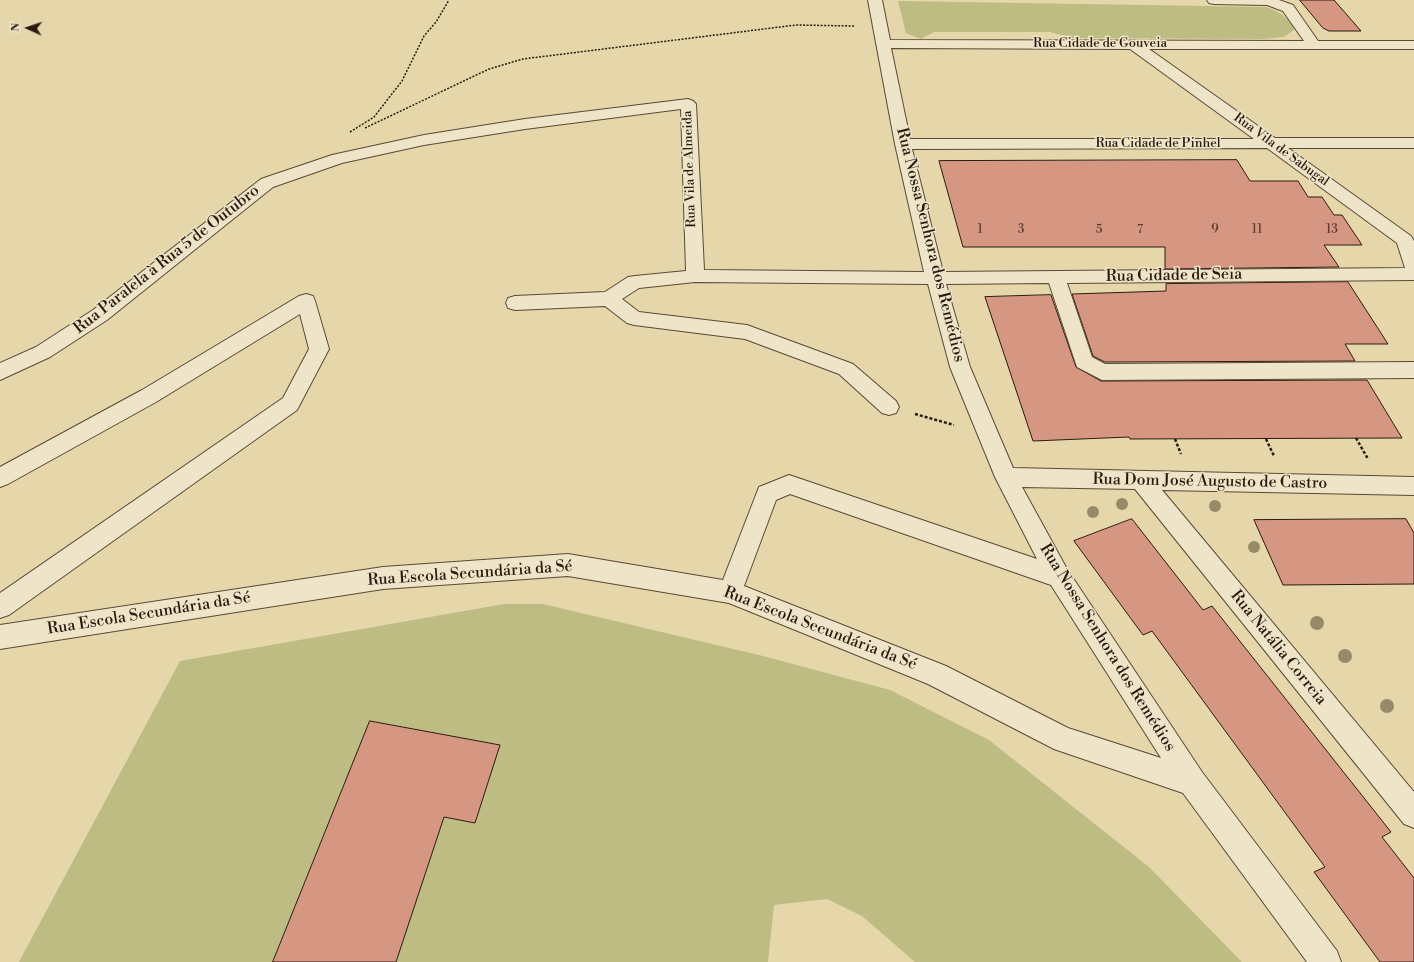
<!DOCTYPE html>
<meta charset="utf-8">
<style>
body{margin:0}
#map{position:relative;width:1414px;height:962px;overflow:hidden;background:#e5d7aa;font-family:"Libre Bodoni",serif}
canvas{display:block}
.north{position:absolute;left:8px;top:8px;width:40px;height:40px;-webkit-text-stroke:3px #eee5c8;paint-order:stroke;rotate:273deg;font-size:11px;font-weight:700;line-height:16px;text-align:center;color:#2c1a10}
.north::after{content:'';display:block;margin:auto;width:14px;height:18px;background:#2c1a10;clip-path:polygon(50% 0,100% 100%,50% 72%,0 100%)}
</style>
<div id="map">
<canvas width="1414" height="962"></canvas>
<div class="north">N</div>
</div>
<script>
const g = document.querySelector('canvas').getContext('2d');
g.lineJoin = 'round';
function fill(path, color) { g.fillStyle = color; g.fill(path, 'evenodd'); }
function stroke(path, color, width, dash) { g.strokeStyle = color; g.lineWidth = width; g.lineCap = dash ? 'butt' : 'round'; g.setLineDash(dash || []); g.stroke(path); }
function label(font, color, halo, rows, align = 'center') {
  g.font = font + ' "Libre Bodoni",serif'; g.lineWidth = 3; g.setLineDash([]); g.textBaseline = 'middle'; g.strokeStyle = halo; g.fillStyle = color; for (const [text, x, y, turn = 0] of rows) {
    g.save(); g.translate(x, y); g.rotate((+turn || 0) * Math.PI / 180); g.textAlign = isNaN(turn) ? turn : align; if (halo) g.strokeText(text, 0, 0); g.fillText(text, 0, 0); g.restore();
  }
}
fill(new Path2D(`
 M898,1L1266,7C1281,13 1286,15 1295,29L1284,37L1264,39L1073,38L1050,32H934L921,39L906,33Z
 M504,604H543L763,656L890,690L989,740L1149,867L1242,962H915L862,916L827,899L774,905L768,962H396L444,817L475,823L500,745L371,721L273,962H19L180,661Z`), '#bdbc83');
const building = new Path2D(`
 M1300,0H1334L1361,31H1329L1323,28Z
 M1237,160L1250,181H1298L1308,197H1322L1334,215H1342L1362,245H1324L1339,267L1165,269V247H963L939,161Z
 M1348,282L1388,344H1345L1355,361L1105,362L1093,356L1072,294L1166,291V284Z
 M1051,295L1076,367L1101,381L1367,380L1402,438L1130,439L1129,437L1033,441L985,297Z
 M1132,519L1203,610L1212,606L1391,832L1382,837L1414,878V962H1380L1314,872L1325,867L1152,631L1143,635L1074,541Z
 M1406,519L1414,533V584L1283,585L1254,520Z
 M370,721L500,745L475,823L444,817L396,962H273Z`);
fill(building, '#d69782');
stroke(building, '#2c1a10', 1);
const minor = new Path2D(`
 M868,0H882L890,40L1304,41L1283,11L1267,5L1214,4L1209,3L1207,0H1279L1293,5L1318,41H1414V49H1149L1275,138H1414V148H1288L1411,236L1414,241V280L1067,283L1092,357L1105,364L1414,362V378L1102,380L1077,367L1049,283L946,284L970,367L1013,468L1414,477V495L1162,490L1414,792V828L1404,824L1135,489L1022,487L1067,569L1202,772L1337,951L1341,962H1307L1183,793L1054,749L928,684L729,603L568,576L383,589L0,649V625L383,567L568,554L723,580L759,487L789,475L1037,559L995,477L950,367L928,284L695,282L639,288L622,299L639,312L747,325L853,364L896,401L899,407L896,413L889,415L882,413L839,374L745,339L634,325L627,323L605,306L515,310L508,308L506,303L508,298L515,296L605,292L628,277L635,276L686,271L681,109L525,129L424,145L342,163L273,187L107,320L50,357L0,380V363L36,347L93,310L261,179L332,155L424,135L525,119L688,99L693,101L696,104L704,270L924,272L895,144ZM891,48L1130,49L1254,139H910ZM1267,148L1397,243L1405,268L943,272L912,149ZM790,494L1051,585L1161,758L1068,728L946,666L744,586L776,500Z
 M306,294L313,296L315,301L329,349L297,410L9,615L0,618V593L283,398L309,349L300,314L156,402L8,484L0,487V467L142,390L299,296Z`);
stroke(minor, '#5a4936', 2);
stroke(new Path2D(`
 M365,128L489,69L523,59L796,25L855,26
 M350,132L374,117L402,81L424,36L436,22L449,0`), '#2c1a10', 1.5, [2, 1.5]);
stroke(new Path2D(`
 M915,414L954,425
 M1356,438L1368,459
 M1175,439L1181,454
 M1266,439L1274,456`), '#2c1a10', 2.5, [3, 2]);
fill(minor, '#eee5c8');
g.fillStyle = '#978a68';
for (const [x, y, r] of [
 [1122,504,6],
 [1215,506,6],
 [1093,512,6],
 [1254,547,6],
 [1317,623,7],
 [1345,656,7],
 [1387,706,7]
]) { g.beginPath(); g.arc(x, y, r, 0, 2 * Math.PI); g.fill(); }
label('12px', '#56392c', null, [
 ["1",980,230],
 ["3",1021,230],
 ["5",1099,230],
 ["7",1140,230],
 ["9",1215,230],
 ["11",1257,230],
 ["13",1332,230]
]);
label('13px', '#2c1a10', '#eee5c8', [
 ["Rua Cidade de Gouveia",1100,44],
 ["Rua Cidade de Pinhel",1158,144],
 ["Rua Vila de Sabugal",1281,150,36],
 ["Rua Vila de Almeida",690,169,-92]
]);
label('16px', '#2c1a10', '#eee5c8', [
 ["Rua Nossa Senhora dos Remédios",930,245,76],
 ["Rua Paralela à Rua 5 de Outubro",167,260,-38],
 ["Rua Cidade de Seia",1174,276,-1],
 ["Rua Dom José Augusto de Castro",1210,482,1],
 ["Rua Escola Secundária da Sé",470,574,-4],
 ["Rua Escola Secundária da Sé",149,614,-9],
 ["Rua Escola Secundária da Sé",820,629,21],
 ["Rua Nossa Senhora dos Remédios",1107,648,58],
 ["Rua Natália Correia",1278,648,51]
]);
</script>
